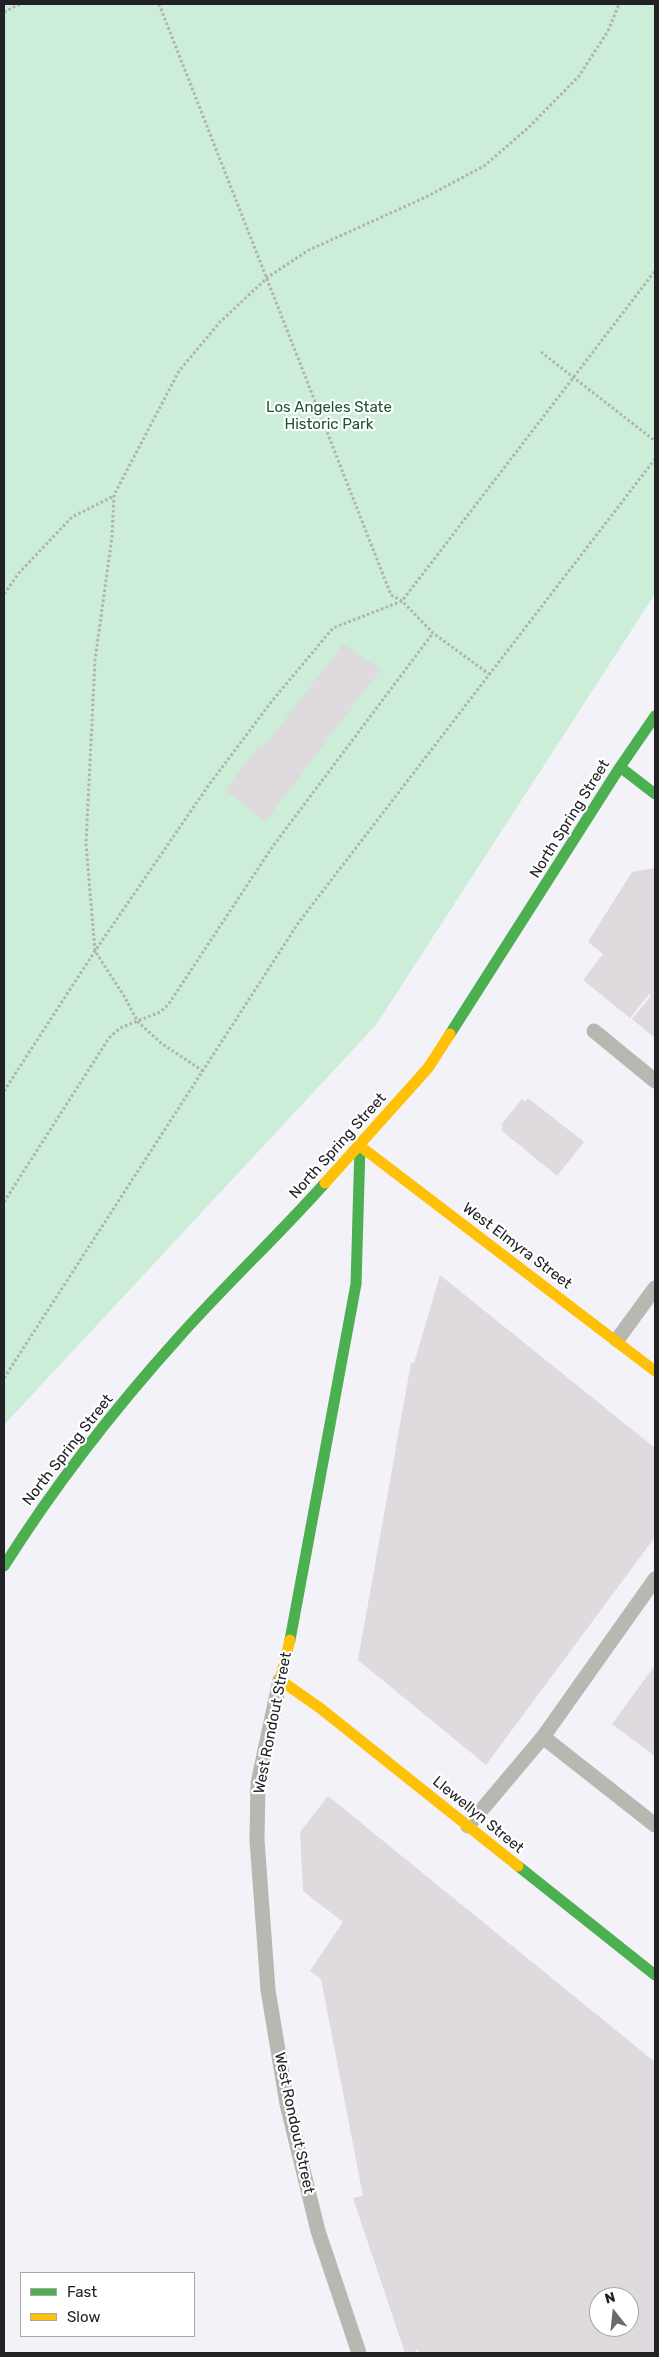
<!DOCTYPE html>
<style>
body{margin:0}
#map{position:relative;width:659px;height:2357px;overflow:hidden;background:#f4f2f9;font-family:Rubik,sans-serif}
canvas{display:block}
.frame{position:absolute;inset:0;border:5px solid #222125;pointer-events:none}
.legend{position:absolute;left:20px;top:2272px;width:175px;height:65px;box-sizing:border-box;background:#fff;border:1px solid #a7a6a8;margin:0;padding:6px 9px;list-style:none;font-size:15px;color:#222125}
.legend li{display:flex;align-items:center;gap:10px;height:25px}
.legend b{width:25px;border:1px solid #a7a6a8}
.north{position:absolute;left:589px;top:2287px;width:50px;height:50px;box-sizing:border-box;background:#fff;border:1px solid #a7a6a8;border-radius:50%;rotate:344deg;font-size:14px;font-weight:700;line-height:20px;text-align:center;color:#222125}
.north::after{content:'';display:block;margin:auto;width:18px;height:22px;background:#6c6a6f;clip-path:polygon(50% 0,100% 100%,50% 72%,0 100%)}
</style>
<div id="map">
<canvas width="659" height="2357"></canvas>
<div class="frame"></div>
<ul class="legend">
<li><b style="height:6px;background:#4caf50"></b>Fast</li>
<li><b style="height:6px;background:#ffc107"></b>Slow</li>
</ul>
<div class="north">N</div>
</div>
<script>
const g = document.querySelector('canvas').getContext('2d');
g.lineJoin = 'round';
function fill(path, color) { g.fillStyle = color; g.fill(path, 'evenodd'); }
function stroke(path, color, width, dash) { g.strokeStyle = color; g.lineWidth = width; g.lineCap = dash ? 'butt' : 'round'; g.setLineDash(dash || []); g.stroke(path); }
function label(font, color, halo, rows, align = 'center') {
  g.font = font + ' Rubik,sans-serif'; g.lineWidth = 4.5; g.setLineDash([]); g.textBaseline = 'middle'; g.strokeStyle = halo; g.fillStyle = color; for (const [text, x, y, turn = 0] of rows) {
    g.save(); g.translate(x, y); g.rotate((+turn || 0) * Math.PI / 180); g.textAlign = isNaN(turn) ? turn : align; if (halo) g.strokeText(text, 0, 0); g.fillText(text, 0, 0); g.restore();
  }
}
fill(new Path2D(`
 M4,4H655V594L376,1025L4,1425Z`), '#cceed8');
fill(new Path2D(`
 M343,644L381,669L265,822L225,790L259,746L263,748Z
 M655,868V1038L632,1019L651,996L649,994L630,1018L583,980L603,954L588,942L632,872Z
 M528,1098L584,1142L557,1176L501,1130L503,1127L501,1125L522,1099L525,1102Z
 M440,1275L655,1448V1537L486,1765L358,1660L411,1363H414Z
 M655,1665V1756L612,1724Z
 M328,1796L655,2062V2353H419L417,2349L414,2353H405L353,2198L363,2196L321,1979L310,1971L343,1922L303,1891L300,1832ZM599,2297H629V2327H599Z`), '#dedadd');
stroke(new Path2D(`
 M159,4L391,595L402,601L433,633L489,674
 M4,12L20,4
 M541,352L655,441
 M4,594L19,573L72,517L114,496
 M203,1071L161,1043L138,1022L124,996L95,951L86,844L95,660L112,537L114,495L179,371L220,322L268,277L309,250L426,197L484,166L529,127L579,76L608,31L619,4
 M4,1091L95,951L208,786L272,701L333,628L402,601L655,271
 M4,1202L109,1038L120,1028L160,1012L168,1005L273,846L433,633
 M4,1378L299,922L655,459`), '#b1b1ae', 3, [2.5, 2.5]);
stroke(new Path2D(`
 M594,1031L655,1081
 M617,1340L655,1288
 M655,1579L543,1737L655,1825
 M280,1680L258,1783L257,1840L268,1990L287,2104L318,2231L359,2353
 M468,1826L543,1737`), '#b7b8b2', 15);
stroke(new Path2D(`
 M620,767L655,794
 M450,1034L620,767L655,716
 M4,1566C55,1485 115,1408 179,1337C226,1284 278,1236 325,1183
 M290,1640L356,1284L360,1146
 M518,1866L655,1975`), '#4caf50', 11);
stroke(new Path2D(`
 M360,1146L655,1371
 M325,1183L428,1068L450,1034
 M290,1640L280,1680L320,1708L518,1866`), '#ffc107', 11);
label('15px', '#1f5231', '#fff', [
 ["Los Angeles State",329,408],
 ["Historic Park",329,425]
]);
label('15px', '#222125', '#fff', [
 ["North Spring Street",570,819,-58],
 ["North Spring Street",338,1146,-48],
 ["West Elmyra Street",517,1246,37],
 ["North Spring Street",68,1450,-52],
 ["West Rondout Street",273,1723,-79],
 ["Llewellyn Street",478,1815,39],
 ["West Rondout Street",294,2123,78]
]);
</script>
